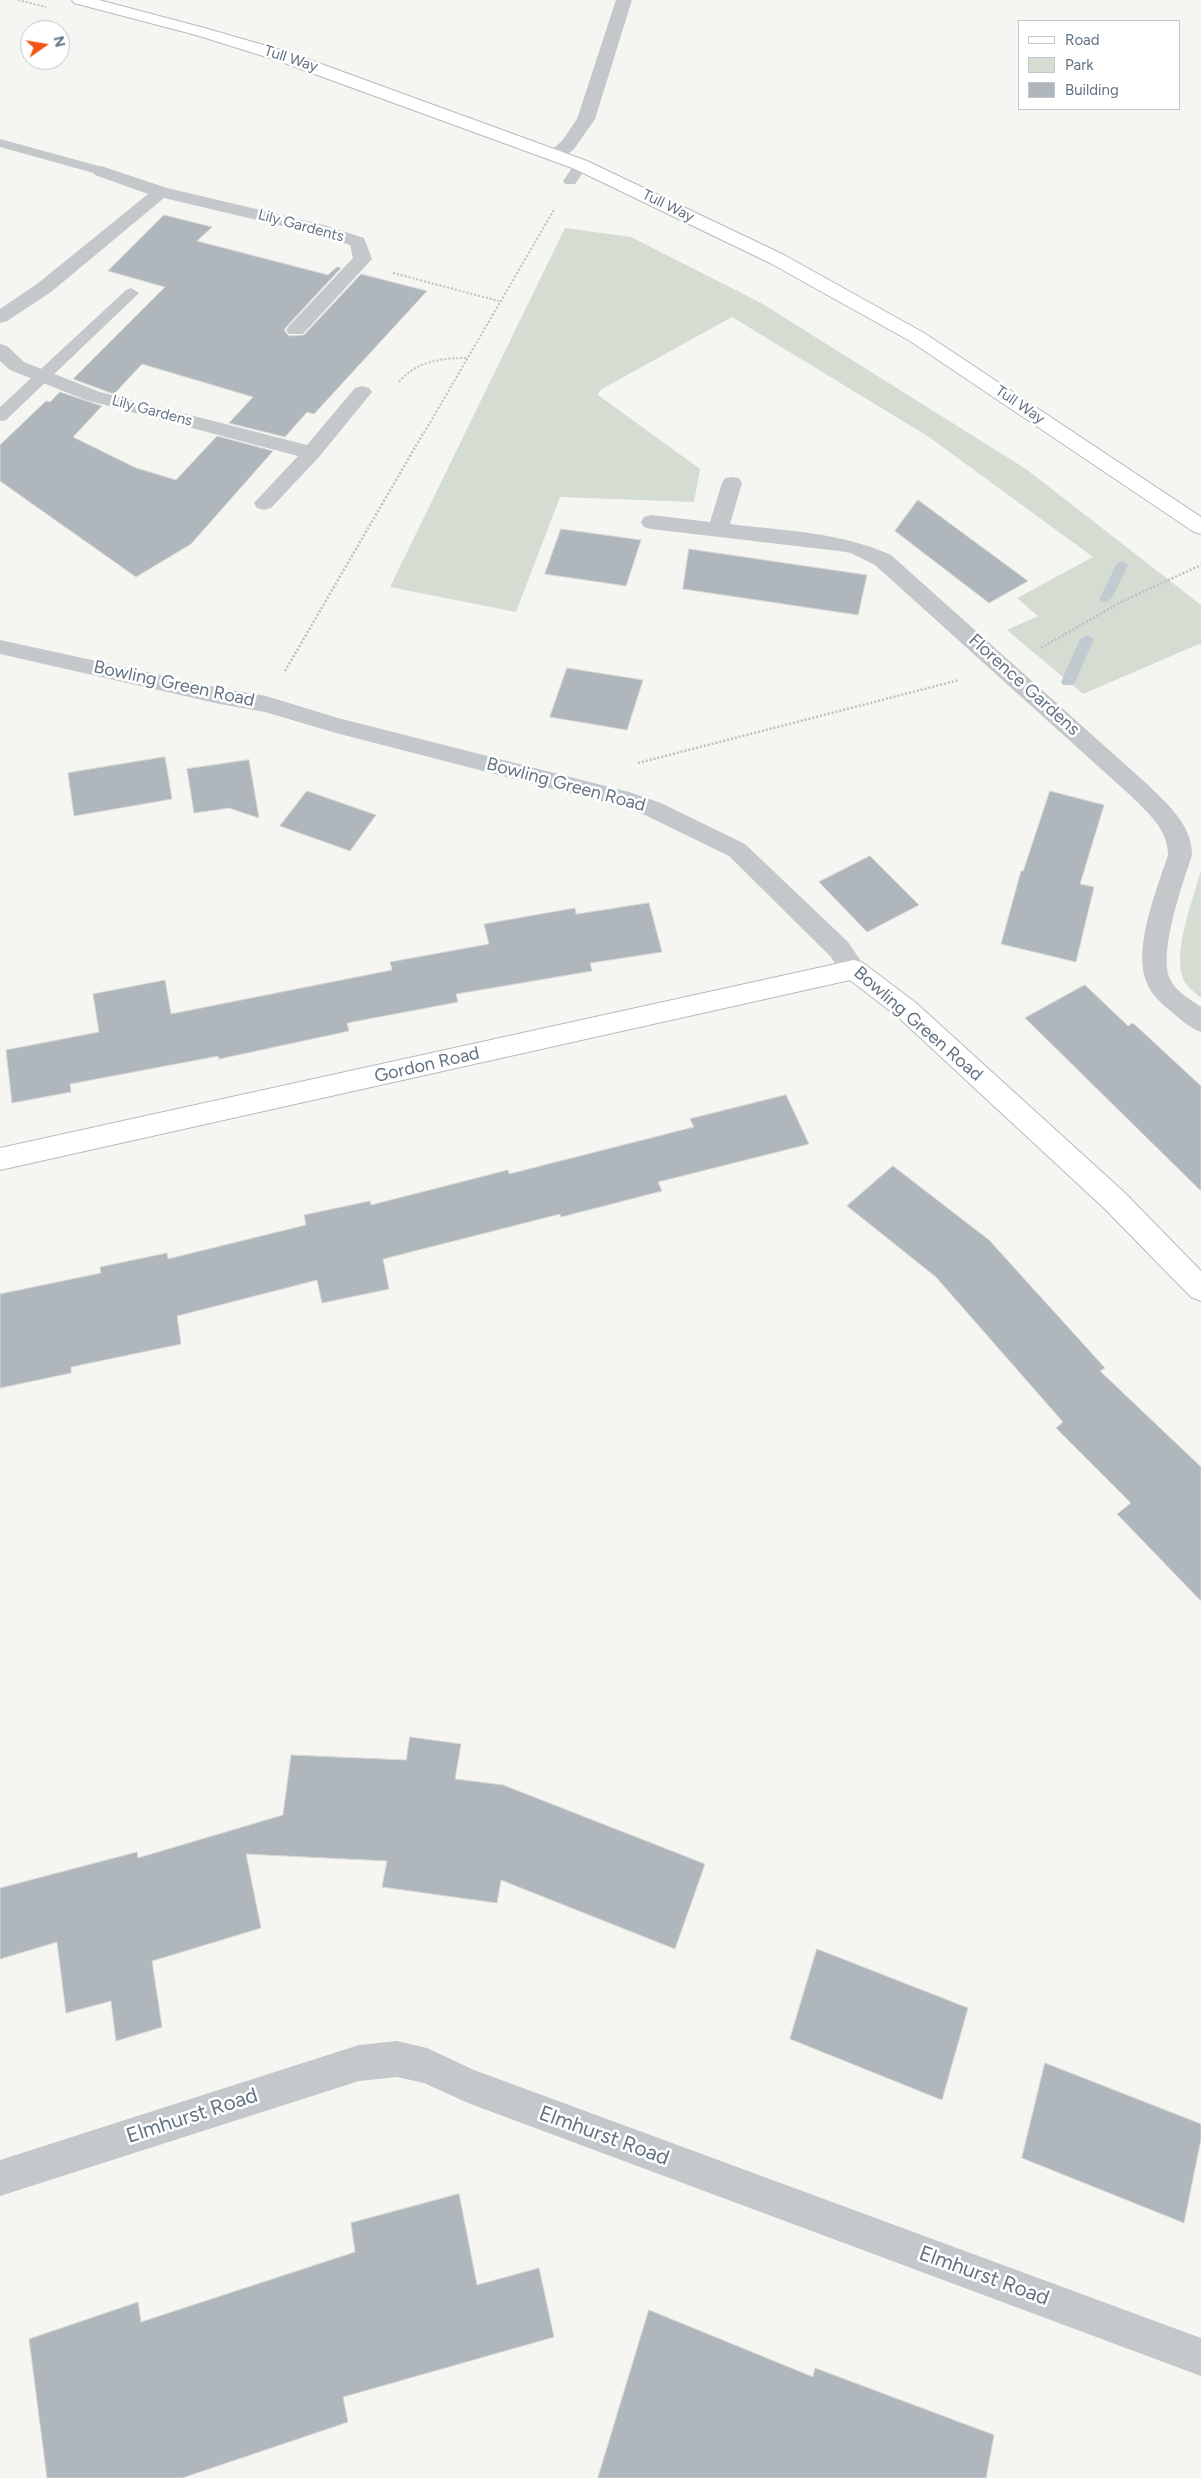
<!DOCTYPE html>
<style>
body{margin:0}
#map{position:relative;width:1201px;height:2478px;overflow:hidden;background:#f5f5f1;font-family:Figtree,sans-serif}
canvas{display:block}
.legend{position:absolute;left:1018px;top:20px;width:162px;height:90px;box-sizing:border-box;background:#fff;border:1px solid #c0c7ce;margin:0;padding:6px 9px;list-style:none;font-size:15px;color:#627384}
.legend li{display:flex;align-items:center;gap:10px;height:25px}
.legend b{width:25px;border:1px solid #c0c7ce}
.north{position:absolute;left:20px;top:20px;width:50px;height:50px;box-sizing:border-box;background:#fff;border:1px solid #c0c7ce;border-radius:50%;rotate:77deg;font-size:14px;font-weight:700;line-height:20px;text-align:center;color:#627384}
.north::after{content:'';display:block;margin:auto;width:18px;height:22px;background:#f15515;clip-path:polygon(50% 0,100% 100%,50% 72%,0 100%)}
</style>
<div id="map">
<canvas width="1201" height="2478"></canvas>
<ul class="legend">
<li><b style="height:6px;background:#fff"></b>Road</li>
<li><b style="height:14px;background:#d5ddd2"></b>Park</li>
<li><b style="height:14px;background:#afb6bc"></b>Building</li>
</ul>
<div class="north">N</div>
</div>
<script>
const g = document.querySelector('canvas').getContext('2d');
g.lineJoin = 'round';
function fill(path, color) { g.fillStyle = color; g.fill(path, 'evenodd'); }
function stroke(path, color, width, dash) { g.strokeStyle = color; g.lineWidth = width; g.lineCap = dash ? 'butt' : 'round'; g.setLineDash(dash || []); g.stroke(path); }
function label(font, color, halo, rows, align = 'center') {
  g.font = font + ' Figtree,sans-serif'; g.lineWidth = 5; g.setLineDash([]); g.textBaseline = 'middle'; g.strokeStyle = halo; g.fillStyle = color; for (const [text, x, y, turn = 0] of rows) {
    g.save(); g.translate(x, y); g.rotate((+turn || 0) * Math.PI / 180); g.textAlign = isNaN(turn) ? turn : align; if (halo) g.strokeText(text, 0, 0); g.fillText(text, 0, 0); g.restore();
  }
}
fill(new Path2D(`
 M565,228L631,237L761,303L1026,469L1201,605V645L1199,644L1083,694L1007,630L1038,616L1017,598L1093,557L929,437L732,317L600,390L598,395L700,469L694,502L560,497L516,612L390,587Z
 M1200,873H1201V998C1193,991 1184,985 1182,975C1174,948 1193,900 1200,873Z`), '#d5ddd2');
fill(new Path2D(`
 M1122,561L1128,565L1112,598L1106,602L1101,601L1100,598L1116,565Z
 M1087,635L1094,639L1075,682L1073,685H1063L1061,682L1080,639Z`), '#c0cad0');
const building = new Path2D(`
 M164,215L212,227L197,241L328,275L337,267L341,268L288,325L284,330L289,336L304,335L361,274L427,291L314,414L307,412L285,437L229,423L253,397L142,364L114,394L73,379L165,287L108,271Z
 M60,392L102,406L73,437L136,468L176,480L217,436L273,451L191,544L136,577L0,481V445L46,401L50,402Z
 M918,500L1028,581L989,603L895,531Z
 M561,529L641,540L626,586L545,574Z
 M689,549L867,575L858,615L683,589Z
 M567,668L643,680L627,730L550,717Z
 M165,757L172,799L74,816L68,773Z
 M249,760L259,818L229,808L194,813L187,769Z
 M307,791L376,815L350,851L280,826Z
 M1050,791L1104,805L1080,884L1094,887L1076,962L1001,944L1021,871H1023Z
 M870,856L919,905L867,932L819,882Z
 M649,903L662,952L590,963L592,971L456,994L458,1002L347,1023L349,1031L219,1059L218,1056L70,1084L71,1092L12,1103L6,1050L99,1032L93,994L165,980L171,1014L392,970L390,962L489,944L484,924L575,908L576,914Z
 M1085,985L1128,1026L1133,1023L1201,1086V1191L1025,1018Z
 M786,1095L809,1144L658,1182L662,1191L561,1217L560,1214L383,1259L389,1289L322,1303L317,1280L177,1316L181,1344L71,1367V1373L0,1388V1294L101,1273L100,1267L167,1253L168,1259L306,1225L304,1215L370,1201L371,1205L508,1170L509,1174L694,1127L690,1119Z
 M893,1166L989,1240L1105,1368L1100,1371L1201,1467V1601L1117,1514L1131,1503L1056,1428L1063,1422L936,1277L847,1206Z
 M410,1737L461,1744L455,1779L503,1785L705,1864L675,1949L501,1880L497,1903L382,1887L387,1861L246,1854L261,1928L152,1961L162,2027L116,2041L111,2001L66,2013L57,1942L0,1959V1888L137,1852L138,1858L283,1815L291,1755L406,1760Z
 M817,1949L968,2008L942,2100L790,2039Z
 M1045,2063L1201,2124V2139L1184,2223L1022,2158Z
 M459,2194L477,2285L539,2268L554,2337L343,2397L348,2422L182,2478H47L29,2339L138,2302L141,2322L355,2252L351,2223Z
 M649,2310L813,2377L815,2368L994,2435L986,2478H598Z`);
fill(building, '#afb6bc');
stroke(building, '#d6d6d4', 1);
const secondary = new Path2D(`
 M72,0H99L208,29L291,53L587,161L784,255L924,333L1201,517V534L1194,532L910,341L770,263L575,169L279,61L196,35L74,3Z
 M854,960L863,963L916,1003L1125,1193L1201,1271V1301L1191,1297L1105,1209L898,1017L850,980L0,1170V1148Z`);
stroke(secondary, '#b6bbc0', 2);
stroke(new Path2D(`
 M18,0L46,7
 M393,273L499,301
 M399,382C416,361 442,358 467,358
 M424,433L555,208`), '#bec0c2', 2, [2, 2]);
stroke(new Path2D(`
 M1041,648L1123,601L1201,565
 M285,671L424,432
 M638,763L959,680`), '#bec0c2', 2.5, [2, 2]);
fill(new Path2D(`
 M0,139L106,168L108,171L101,175L0,147Z
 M581,161L588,165L575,184H565L563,181L576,162Z
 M131,288L139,293L136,296L6,420L0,421V407L126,290Z`), '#c4c8cb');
fill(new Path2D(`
 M616,0H632L595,119L574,149L561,159H549L546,155L562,141L577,119Z
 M101,166L167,188L324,225L364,238L372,259L303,334H289L286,330L289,326L353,258L350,245L312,233L164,198L51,292L7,321L0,323V309L37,284L148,194L95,175L92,171L95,167Z
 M0,344L7,346L24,362L100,392L307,445L355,388L362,386L369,388L372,392L319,457L271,508L264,510L257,508L254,503L298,456L86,400L10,370L0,361Z
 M732,477L739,478L742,483L730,524C785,531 840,532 891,555L1147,784C1167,804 1192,824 1192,855C1183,883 1158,952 1170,979C1175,991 1191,1000 1201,1007V1032C1190,1028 1182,1021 1173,1013C1162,1004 1151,995 1146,981C1133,947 1157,889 1168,855C1168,829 1148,813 1131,796L875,565L851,553L839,551L651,529L644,527L641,522L644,517L651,515L710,522L722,483L725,478Z
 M0,640L220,688L266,696L338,718L629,792L661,803L745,844L848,942L867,970L863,977L854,980L845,977L830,956L729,856L645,815L623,807L336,733L265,712L220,704L0,654Z
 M397,2041L427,2048L474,2070L1201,2338V2376L468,2103L424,2083L397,2077L359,2081L0,2196V2160L359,2045Z`), '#c4c8cb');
fill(secondary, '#fff');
label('15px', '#627384', '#fff', [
 ["Tull Way",291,59,18],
 ["Tull Way",668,206,26],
 ["Lily Gardents",301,226,15],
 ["Tull Way",1020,405,34],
 ["Lily Gardens",152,411,15]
]);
label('18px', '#627384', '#fff', [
 ["Bowling Green Road",174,684,12],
 ["Florence Gardens",1024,685,42],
 ["Bowling Green Road",566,785,15],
 ["Bowling Green Road",918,1024,41],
 ["Gordon Road",427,1065,-13]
]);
label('21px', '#627384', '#fff', [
 ["Elmhurst Road",192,2116,-18],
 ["Elmhurst Road",604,2136,20],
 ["Elmhurst Road",984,2276,20]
]);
</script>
